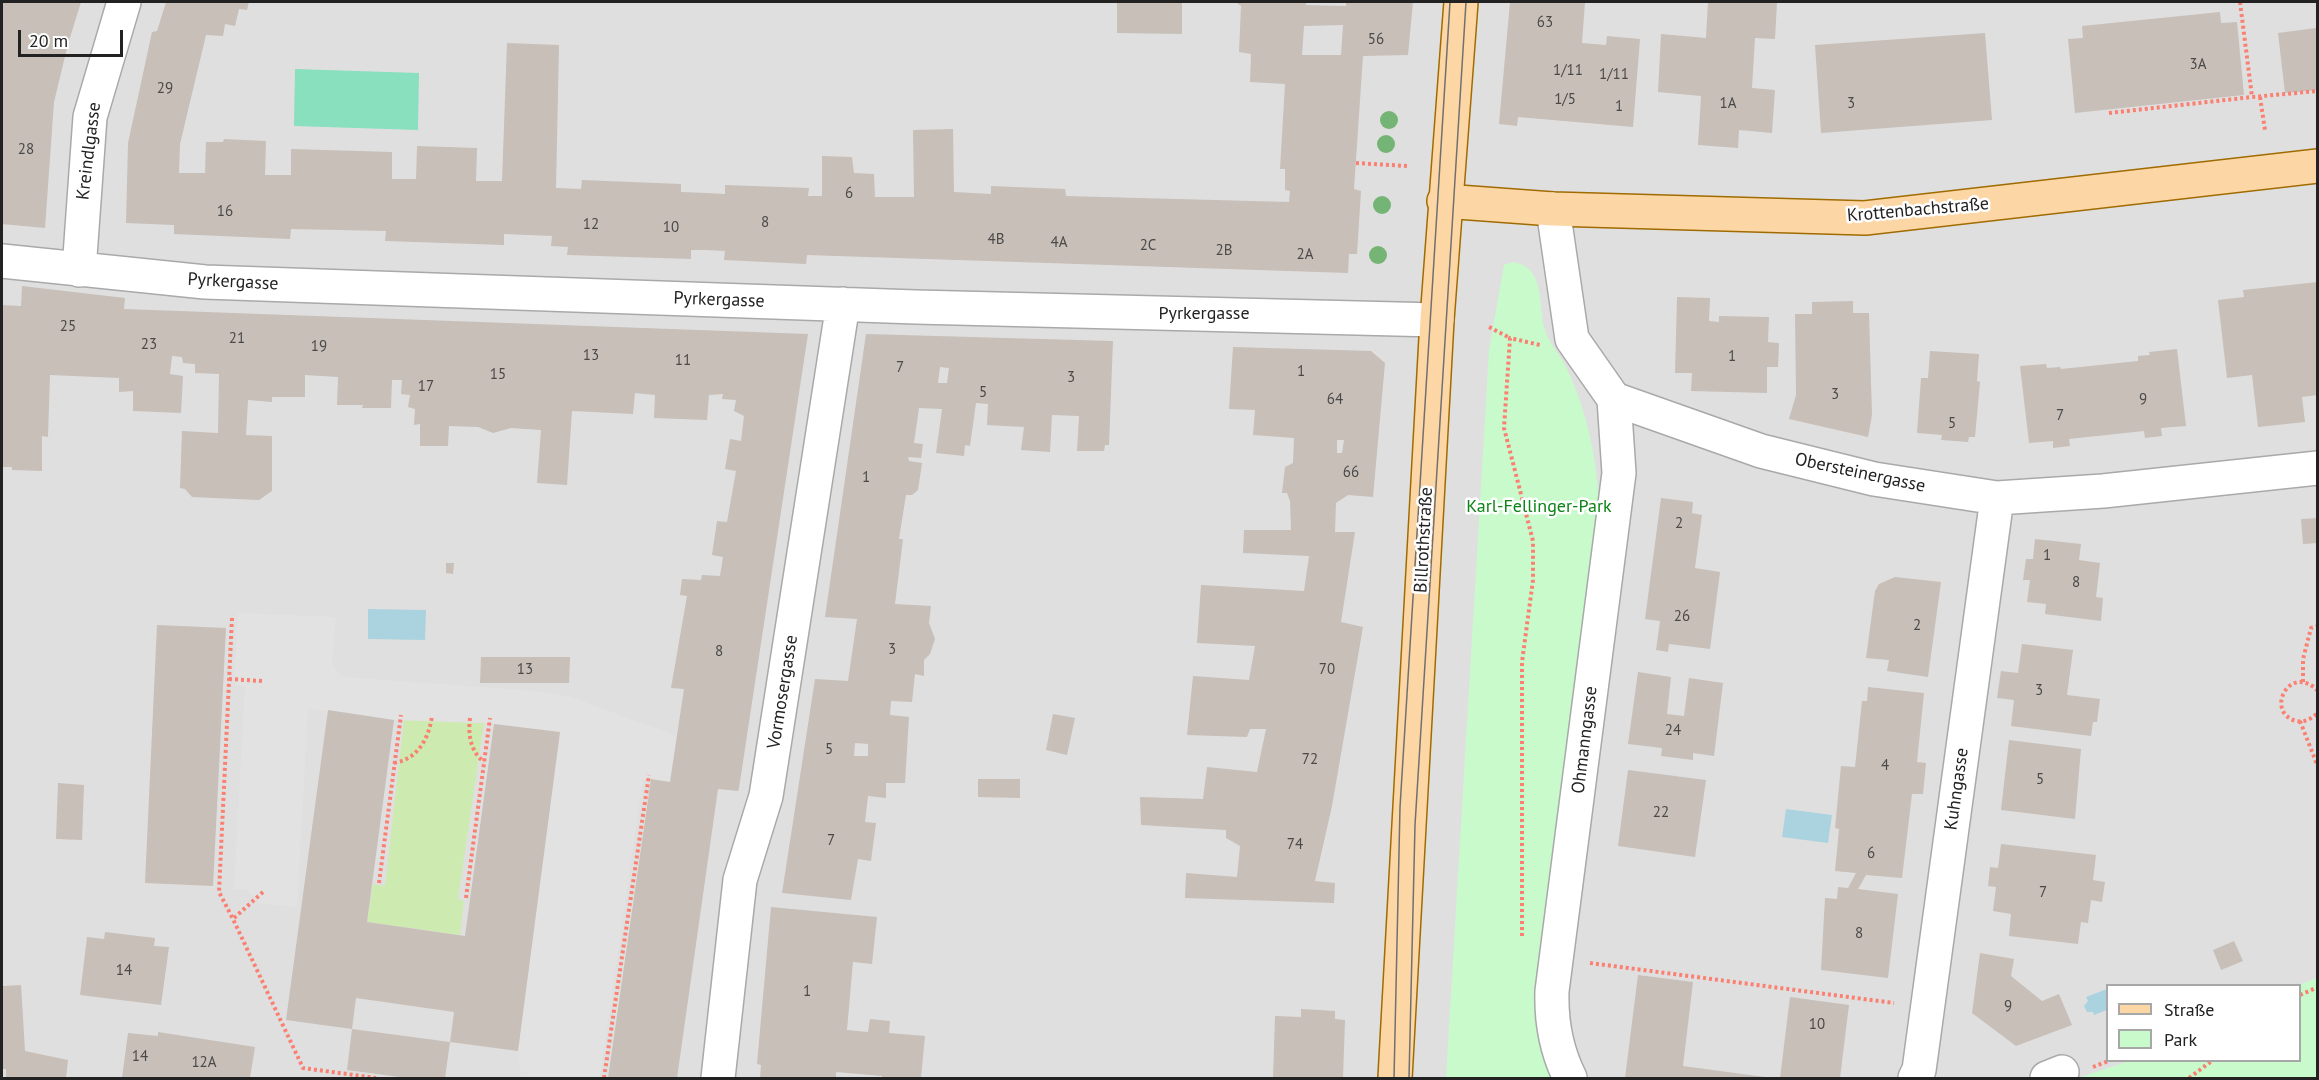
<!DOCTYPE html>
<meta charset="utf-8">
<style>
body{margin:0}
#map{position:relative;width:2319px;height:1080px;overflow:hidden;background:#f2efe9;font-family:"PT Sans",sans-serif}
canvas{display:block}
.frame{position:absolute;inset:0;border:3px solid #222;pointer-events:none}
.legend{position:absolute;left:2106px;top:984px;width:195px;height:78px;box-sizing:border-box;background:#fff;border:2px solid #a7a7a7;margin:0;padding:8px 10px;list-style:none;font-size:18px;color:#222}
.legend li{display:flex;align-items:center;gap:12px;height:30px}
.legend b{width:30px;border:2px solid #a7a7a7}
.scale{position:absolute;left:18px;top:30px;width:105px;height:27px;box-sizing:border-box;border:3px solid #222;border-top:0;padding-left:8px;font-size:18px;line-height:21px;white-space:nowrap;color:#222;-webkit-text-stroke:4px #fff;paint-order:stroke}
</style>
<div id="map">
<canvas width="2319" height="1080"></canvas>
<div class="frame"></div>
<ul class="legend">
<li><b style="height:8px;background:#fcd6a4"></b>Straße</li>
<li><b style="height:16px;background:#c8facc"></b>Park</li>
</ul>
<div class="scale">20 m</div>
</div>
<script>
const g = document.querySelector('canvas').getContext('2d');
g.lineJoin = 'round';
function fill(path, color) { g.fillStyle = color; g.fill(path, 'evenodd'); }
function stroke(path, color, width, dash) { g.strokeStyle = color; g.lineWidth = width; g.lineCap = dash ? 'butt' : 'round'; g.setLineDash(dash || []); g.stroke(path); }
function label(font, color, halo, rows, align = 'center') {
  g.font = font + ' "PT Sans",sans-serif'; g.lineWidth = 5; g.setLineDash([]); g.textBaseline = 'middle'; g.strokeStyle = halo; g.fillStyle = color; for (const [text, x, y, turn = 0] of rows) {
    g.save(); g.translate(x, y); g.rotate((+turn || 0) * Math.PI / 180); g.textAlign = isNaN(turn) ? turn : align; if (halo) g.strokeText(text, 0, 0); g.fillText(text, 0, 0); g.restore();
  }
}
fill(new Path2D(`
 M2,2H2317V1078H2ZM2108,986H2300V1060H2108Z`), '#e0dfdf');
fill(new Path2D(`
 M404,720L484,723L458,899L464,901L460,935L367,922L373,884L385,886Z`), '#cdebb0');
fill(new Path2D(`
 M1513,262C1547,268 1537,305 1545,330C1550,346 1562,356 1568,371C1587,413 1596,455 1599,501L1554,1078H1446L1489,350L1504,265Z
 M2317,978V1078H2078L2129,1061L2300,1060L2298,985Z`), '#c8facc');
fill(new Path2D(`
 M295,69L419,73L418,130L294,126Z`), '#88e0be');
fill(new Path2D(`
 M238,613L336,617L332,662L338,673L343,677L537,691L568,696L677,736L670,782L643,779L600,1078H521L518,1051L560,732L484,723L394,720L308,709L297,907L260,904L246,889H234L245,687L234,685Z`), '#e2e2e2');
fill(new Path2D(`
 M368,609L426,610L425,640L368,639Z
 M1786,809L1832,815L1828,843L1782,837Z
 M2107,989V1010L2094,1015L2093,1012H2087L2084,1006L2088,1001L2086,997Z`), '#aad3df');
fill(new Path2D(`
 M2,2H81L68,44L54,102L45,228L2,224Z
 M166,2H249L247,10L239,9L235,26L225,24L223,36L206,35L180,144L179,173H205L206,142H223L224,139L266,141L265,175H291V149L392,152V179H416L417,146L477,148L476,181H502L507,43L559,45L556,188L581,189L582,180L681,184V192L707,193L725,194V185L809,188L808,196H822V156L852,157L854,173L874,174L875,197H914L913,130L953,129L954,192L991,194V186L1065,189L1066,196L1289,202L1290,191L1285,190V169H1280L1285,84L1250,82L1251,54L1239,52L1241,6L1236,2H1306V5L1346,6V2H1413L1408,55L1363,56L1354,189L1361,191L1357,254H1349L1348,273L807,255L806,264L724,260L725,251L706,250H691V259L567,255L568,247L551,246L552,236L504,234V245L385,241L386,231L291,229L290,239L174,234V225L126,223L128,143L152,32L157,31ZM1343,25L1341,55H1302L1304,26Z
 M1117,2H1182V34L1117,33Z
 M1510,2H1585L1582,43L1606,45L1607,36L1640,39L1633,127L1518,117L1517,126L1499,124Z
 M1708,2H1777L1775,39L1755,38L1752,88L1775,90L1772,133L1739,130L1738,148L1698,145L1701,96L1658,92L1661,34L1706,38Z
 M2220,12L2221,23L2237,22L2244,95L2075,113L2068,39L2083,38L2082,26Z
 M2316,28L2318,90L2285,93L2278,33Z
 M1985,33L1992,120L1821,133L1815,45Z
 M2318,282V395L2302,397L2305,422L2258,427L2252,375L2227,378L2218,300L2244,297L2243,290Z
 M22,286L125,298L124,309L808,334L739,788L738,791L718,789L677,1078H608L651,779L670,782L684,689L671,688L687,596L680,595L682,579L701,580L702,575L720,576L723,557L712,555L717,521L727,522L736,471L725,469L730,439L741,441L744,416L734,411L736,400L722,399L723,394L709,395L707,420L654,418L655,395L635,393L633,414L572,411L567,485L537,483L541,430L511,428L493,433L478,427L449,426L448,446H420V424L414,425L415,409L408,407L410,395L401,394L402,380H392L391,408H362L363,405H337L338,377L305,375V397H272V402L248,400L246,435L272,436V491L259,500L192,497L185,489L180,488L182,431L218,433L219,374L195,373V364L183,363L182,357L172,356L170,374L183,376L181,413L133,411V391L119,392V378L50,375L48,437L42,436V471L12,470V467H2V305L21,306Z
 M1677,297L1710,298L1709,321L1719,322V316L1769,317L1768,342L1779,343L1778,367H1767V393L1691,391L1692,373H1675Z
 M1853,301V313H1869L1872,415L1868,437L1789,419L1796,395L1795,314H1812V302Z
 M866,334L1113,341L1109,445H1105L1104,451H1077L1079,416L1052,415L1050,452L1021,450L1024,427L987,425L988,404L976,403L970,446L965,445L964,456L936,453L942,409L919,408L914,443L923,444L921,458L908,457L909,461L922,463L918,490L912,495H906L899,539H903L895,604L931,606L929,623L935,639L930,654L924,660V676L915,674L912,702L891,701L890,715L909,717L905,783H886V798L868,796L865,822L876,823L871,861L858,859L851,900L782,893L815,679L848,681L857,619L825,617ZM940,367L949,368L947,383H938ZM855,743L868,744V756H854Z
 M1233,347L1371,351L1385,363L1373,497L1348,495L1336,503L1335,532H1355L1341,622L1363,627L1332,806L1315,881L1335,883L1334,903L1185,898L1186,873L1237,877L1240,846L1226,838V830L1141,825L1140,797L1203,799L1207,767L1257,772L1266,729H1250L1247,737L1187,735L1193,676L1249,680L1255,646L1197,643L1201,585L1304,591L1309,556L1243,553L1244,530H1291L1290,501L1287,493H1282L1285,467L1293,463L1294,438L1253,435L1255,410L1229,409ZM1337,440H1344L1342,453H1337Z
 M2177,349L2186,426L2161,428L2162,436L2145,438L2144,431L2069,439L2070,446L2053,448V441L2029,443L2020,366L2046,364L2047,368L2060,367L2061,369L2138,361V356L2150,355L2149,352Z
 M1930,351L1979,354L1977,381L1980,382L1975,437H1969L1968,442L1941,440L1942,435L1917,433L1921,378H1928Z
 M1661,498L1693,502L1692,513L1702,515L1695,568L1720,572L1710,649L1669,644L1668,652L1656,650L1660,621L1645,619Z
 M2318,518V543L2303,544L2301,519Z
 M2035,539L2081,544L2079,560L2100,563L2096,597L2103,598L2101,621L2045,614L2046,604L2027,602L2030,580H2023L2026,559H2033Z
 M446,563H454L453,574L446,573Z
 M1895,577L1941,582L1928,677L1887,671L1889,660L1866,658L1875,591L1879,584Z
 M157,625L226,628L213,886L145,883Z
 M2022,644L2073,650L2067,695L2100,699L2097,722H2093L2091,736L2011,726L2014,700L1997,698L2001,671L2018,673Z
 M481,657H570L569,683H480Z
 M1638,672L1671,677L1667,714L1684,716L1689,678L1723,683L1714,756L1693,753V760L1661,756L1662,748L1628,744Z
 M1868,687L1924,693L1917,762L1926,763L1923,794H1912L1902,878L1866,875L1858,889L1898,894L1888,978L1821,970L1825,898L1837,899L1838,887L1848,888L1856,873L1835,871L1839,829L1835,828L1841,766L1855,767L1862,701H1867Z
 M328,710L394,720L367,922L465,936L494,724L560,732L518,1051L450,1042L445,1078H407L347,1070L352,1029L450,1042L454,1012L356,998L352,1029L286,1020Z
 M1053,714L1075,718L1067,755L1046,750Z
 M2009,740L2081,749L2075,819L2001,810Z
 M1628,770L1706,780L1695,857L1618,846Z
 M978,779H1020V798L978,797Z
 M58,783L84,785L82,840L56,839Z
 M2001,844L2096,855L2093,880L2105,882L2102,902L2091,900L2088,923L2081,922L2078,944L2009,936L2011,914L1993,911L1996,887L1988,886L1990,867L1998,868Z
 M771,907L877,917L872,964L853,962L847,1030L868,1032L870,1019L890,1021L889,1033L925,1036L921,1078H882V1076L836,1072V1078H760L761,1065L757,1064Z
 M105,932L155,938L154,946L169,947L161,1005L80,995L87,937L104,939Z
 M2234,941L2243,961L2221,970L2213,950Z
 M1980,953L2014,959L2011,976L2042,1001L2059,994L2072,1025L2016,1046L1972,1013Z
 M1638,975L1693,982L1683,1066L1772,1078H1625Z
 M21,985L25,1051L68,1060L66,1078H6V1069H2V986Z
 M1790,997L1849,1005L1840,1078H1780Z
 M1301,1009L1335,1011V1019L1345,1020L1343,1078H1273L1275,1016L1301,1017Z
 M158,1032L255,1047L250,1078H122L128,1033L158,1036Z`), '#c7bfb8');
const minor = new Path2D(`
 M1553,209L1572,339L1614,399L1761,451L1874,479L1997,498L2103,491L2318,468
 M2,261L205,282L916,307L1437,320
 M79,270L90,117L124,2
 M718,1078L740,880L766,796L843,304
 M1570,1078C1556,1050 1551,1022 1552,991L1619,473L1614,399
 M1915,1078L1919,1070L1997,498
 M2047,1078L2062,1072`);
const major = new Path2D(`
 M1444,201L1553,209L1865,218L2318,166
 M1395,1078L1437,320L1461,2`);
stroke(minor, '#a9a9a9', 36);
stroke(major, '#a06b00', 36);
stroke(new Path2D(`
 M2240,2L2252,97L2318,91
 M2260,97L2265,130
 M2109,113L2252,97
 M1356,163L1407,166
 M1489,327L1510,338
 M232,618L219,892L233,919
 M229,679L262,681
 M2303,682V659L2311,628L2318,626
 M2318,691C2290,662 2264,712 2296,721C2305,723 2312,718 2318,713
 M470,718C468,734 470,751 484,762
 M2300,721L2318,767
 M394,763C418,759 429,738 432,716
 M379,883L401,715
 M263,892L233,919L303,1068L376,1078
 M466,898L490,718
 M1522,936V662L1533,580V541L1504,428L1510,338L1540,345
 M1590,963L1894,1003
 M2300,995L2318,987
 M2093,1067L2111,1060
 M604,1078L649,775
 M2189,1078L2213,1060`), '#fa8072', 4, [3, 3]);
stroke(minor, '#fff', 33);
stroke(major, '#fcd6a4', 33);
stroke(new Path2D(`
 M1394,1078L1400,807L1450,2
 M1409,1078L1415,825L1466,2`), '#707070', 1.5);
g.fillStyle = '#74b475';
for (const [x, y] of [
 [1389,120],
 [1386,144],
 [1382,205],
 [1378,255]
]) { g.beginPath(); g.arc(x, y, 9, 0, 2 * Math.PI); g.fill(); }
label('15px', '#4b4948', null, [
 ["63",1545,23],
 ["56",1376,40],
 ["3A",2198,65],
 ["1/11",1568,71],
 ["1/11",1614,75],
 ["29",165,89],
 ["1/5",1565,100],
 ["1A",1728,104],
 ["3",1851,104],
 ["1",1619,107],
 ["28",26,150],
 ["6",849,194],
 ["16",225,212],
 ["8",765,223],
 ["12",591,225],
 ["10",671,228],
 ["4B",996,240],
 ["4A",1059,243],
 ["2C",1148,246],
 ["2B",1224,251],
 ["2A",1305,255],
 ["25",68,327],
 ["21",237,339],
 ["23",149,345],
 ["19",319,347],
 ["13",591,356],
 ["1",1732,357],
 ["11",683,361],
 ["7",900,368],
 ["1",1301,372],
 ["15",498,375],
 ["3",1071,378],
 ["17",426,387],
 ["5",983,393],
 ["3",1835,395],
 ["64",1335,400],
 ["9",2143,400],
 ["7",2060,416],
 ["5",1952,424],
 ["66",1351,473],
 ["1",866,478],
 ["2",1679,524],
 ["1",2047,556],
 ["8",2076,583],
 ["26",1682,617],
 ["2",1917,626],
 ["3",892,650],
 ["8",719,652],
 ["13",525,670],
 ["70",1327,670],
 ["3",2039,691],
 ["24",1673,731],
 ["5",829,750],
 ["72",1310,760],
 ["4",1885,766],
 ["5",2040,780],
 ["22",1661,813],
 ["7",831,841],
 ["74",1295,845],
 ["6",1871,854],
 ["7",2043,893],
 ["8",1859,934],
 ["14",124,971],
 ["1",807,992],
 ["9",2008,1007],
 ["10",1817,1025],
 ["14",140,1057],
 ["12A",204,1063]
]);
label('18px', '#222', '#fff', [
 ["Kreindlgasse",89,151,-83],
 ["Krottenbachstraße",1918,210,-5],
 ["Pyrkergasse",233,282,3],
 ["Pyrkergasse",719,300,2],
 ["Pyrkergasse",1204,314],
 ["Obersteinergasse",1860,473,12],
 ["Billrothstraße",1424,540,-87],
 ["Vormosergasse",783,692,-81],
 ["Ohmanngasse",1585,740,-83],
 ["Kuhngasse",1957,789,-82]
]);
label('18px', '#0c8416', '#fff', [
 ["Karl-Fellinger-Park",1539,507]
]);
</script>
